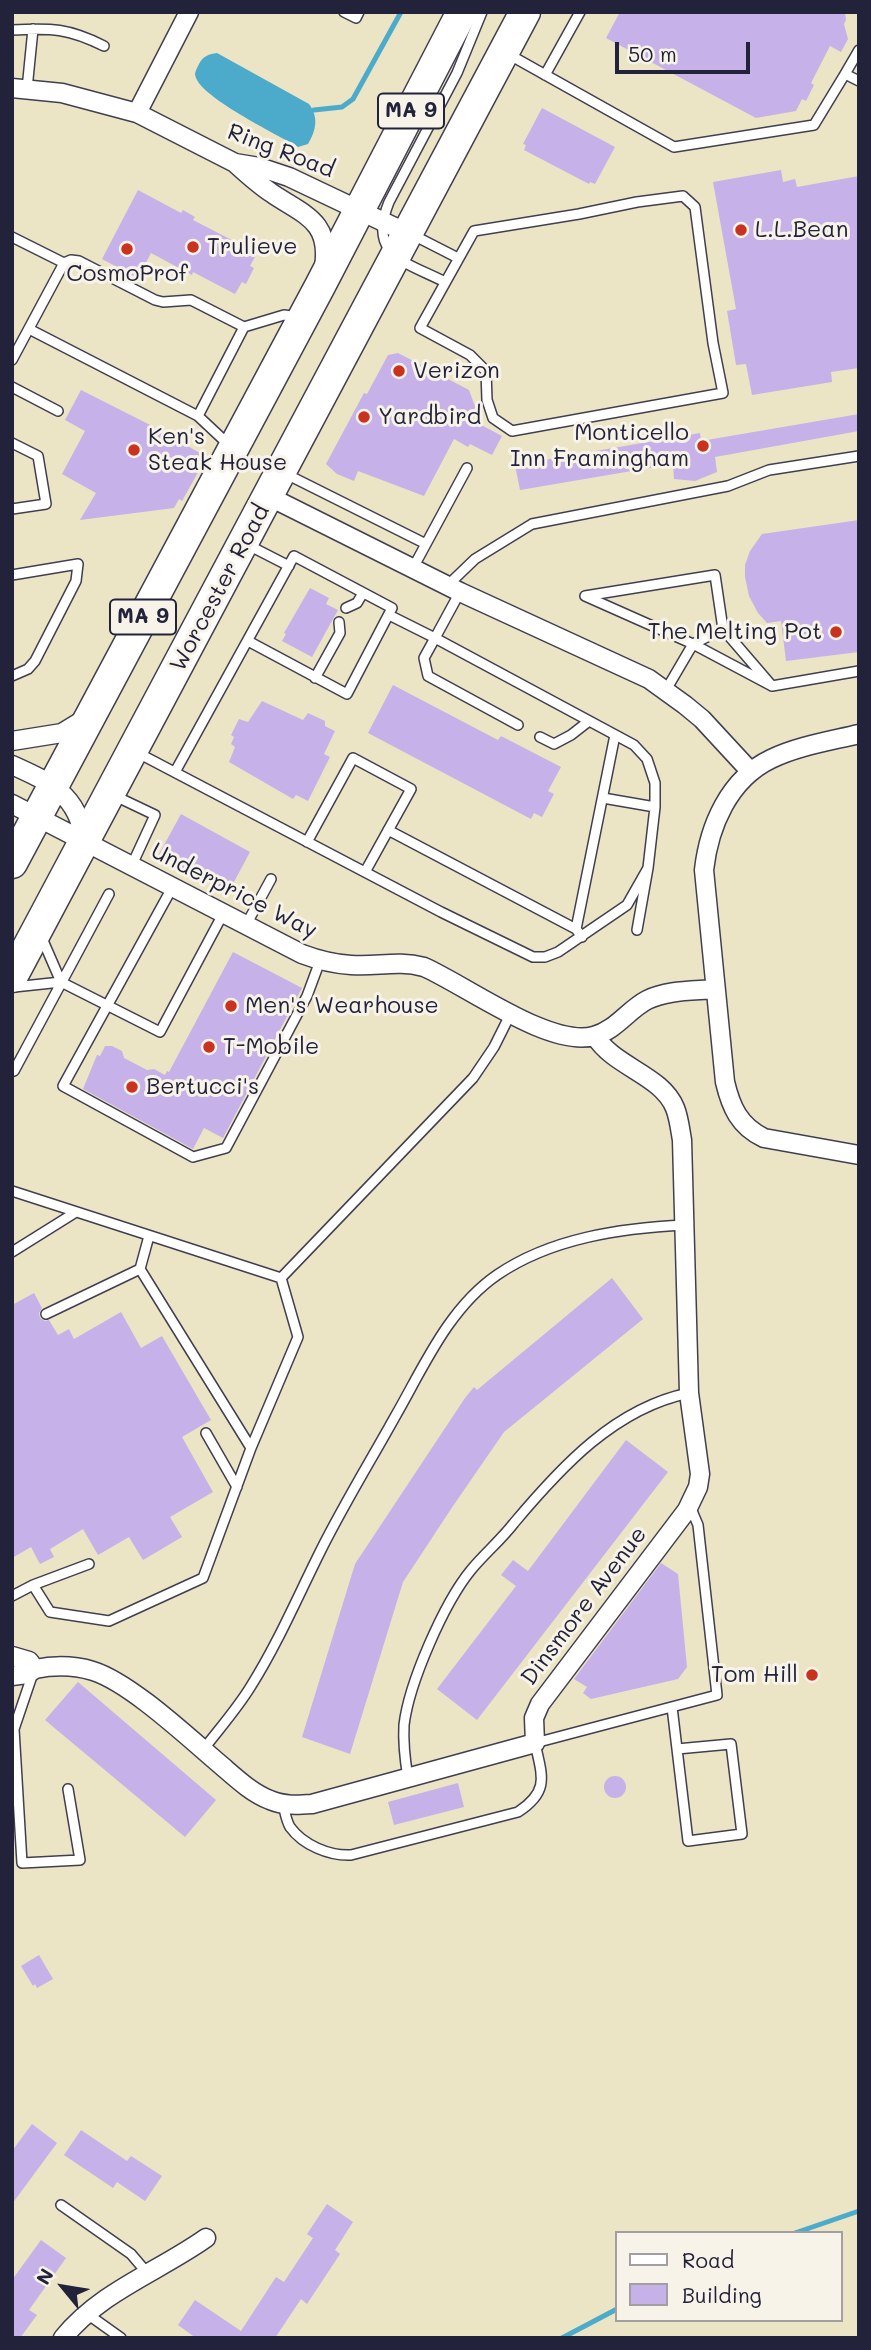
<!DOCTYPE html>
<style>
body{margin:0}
#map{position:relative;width:871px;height:2350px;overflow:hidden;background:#ebe4c5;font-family:Mali,sans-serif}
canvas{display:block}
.frame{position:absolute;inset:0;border:14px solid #22223b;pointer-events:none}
.legend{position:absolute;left:615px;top:2231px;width:228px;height:91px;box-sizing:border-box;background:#f7f3e8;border:2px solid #a29fa3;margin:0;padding:9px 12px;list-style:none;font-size:21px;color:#22223b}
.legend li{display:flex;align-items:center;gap:14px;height:35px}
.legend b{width:35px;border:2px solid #a29fa3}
.north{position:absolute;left:28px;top:2252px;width:70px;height:70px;-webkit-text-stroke:5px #f7f3e8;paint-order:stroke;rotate:300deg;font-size:19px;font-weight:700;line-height:28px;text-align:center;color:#22223b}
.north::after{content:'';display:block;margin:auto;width:24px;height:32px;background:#22223b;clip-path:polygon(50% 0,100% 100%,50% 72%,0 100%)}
.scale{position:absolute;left:615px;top:42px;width:135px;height:32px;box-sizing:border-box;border:4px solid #22223b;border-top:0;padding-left:9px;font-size:21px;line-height:24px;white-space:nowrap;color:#22223b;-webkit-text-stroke:5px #f7f3e8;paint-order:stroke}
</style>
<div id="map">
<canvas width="871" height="2350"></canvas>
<div class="frame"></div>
<ul class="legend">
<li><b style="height:9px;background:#fff"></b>Road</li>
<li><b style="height:19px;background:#c6b2e8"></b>Building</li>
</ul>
<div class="north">N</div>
<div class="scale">50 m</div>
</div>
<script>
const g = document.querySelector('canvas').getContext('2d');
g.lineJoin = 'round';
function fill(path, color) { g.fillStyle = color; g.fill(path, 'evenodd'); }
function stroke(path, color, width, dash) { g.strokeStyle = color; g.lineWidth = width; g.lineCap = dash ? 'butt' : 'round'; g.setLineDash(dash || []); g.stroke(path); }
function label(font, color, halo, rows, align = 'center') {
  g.font = font + ' Mali,sans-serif'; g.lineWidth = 6; g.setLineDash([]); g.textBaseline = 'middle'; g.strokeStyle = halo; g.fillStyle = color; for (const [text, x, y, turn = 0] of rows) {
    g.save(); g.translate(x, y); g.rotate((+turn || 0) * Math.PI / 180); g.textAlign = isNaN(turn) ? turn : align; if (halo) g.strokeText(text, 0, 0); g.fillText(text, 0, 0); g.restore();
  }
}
fill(new Path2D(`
 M217,53L309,104C319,117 316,131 308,144L298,147C279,135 196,96 195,74C195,72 198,66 199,64C203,56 209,54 217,53Z`), '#4cabcb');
stroke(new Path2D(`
 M314,110L342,107L353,99L401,12
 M795,2233L859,2211
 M562,2338L617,2309`), '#4cabcb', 5);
fill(new Path2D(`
 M620,12H845L846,20L844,24L848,39L841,52L830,46L811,83L814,85L806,101L802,99L796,111L756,118L606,38Z
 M542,108L615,147L595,184L590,182L589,184L524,150L526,145L523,144Z
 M781,170L783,182L795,179L797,187L859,176V368L831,372L832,382L752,395L746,364L736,365L727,311L736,309L713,182Z
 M138,190L181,213L183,210L195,217L193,220L257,253L250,266L254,268L246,284L242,282L235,294L193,272L192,275L151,253L138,278L102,259Z
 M398,353L469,390L476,409L470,419L502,436L492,455L470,444L468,447L454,439L424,496L358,471L354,481L337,474L326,464L364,393L367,394L388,355Z
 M81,390L164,432L203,455L198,465L201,467L182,501L179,499L174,508L80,520L96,493L62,474L85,431L65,420Z
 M859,414V431L715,457L717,472L695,481L674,479L673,464L520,490L515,465L700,433L701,441Z
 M859,520V652L786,661L781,621L767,623L758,613L749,596L745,577V565L750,551L762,534Z
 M310,588L329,598L326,604L338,610L312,657L282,641L286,634L284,633Z
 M393,685L498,740L501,736L561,767L548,791L554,794L542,817L534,813L531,819L368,733Z
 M262,701L303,720L308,713L325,721V726L335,731L324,754L330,757L308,801L296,795L293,799L229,762L235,747L231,744L234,737L231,735L239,719L248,722Z
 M181,814L250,852L228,893L158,856Z
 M233,952L302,988L223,1138L204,1128L193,1149L83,1089L97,1055L100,1056L105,1046H112L122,1051L124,1058L147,1070L154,1069L165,1075L167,1071L169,1072Z
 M612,1278L643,1319L504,1432L453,1506L403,1582L350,1754L302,1737L355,1564L465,1398L474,1387L477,1390Z
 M34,1293L42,1308L39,1313L40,1318L45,1321L49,1320L58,1335L69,1329L74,1339L121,1312L141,1348L162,1336L211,1420L182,1437L213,1492L170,1517L182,1537L143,1560L129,1537L98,1555L83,1529L50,1549L54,1557L40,1564L31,1547L12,1558V1305Z
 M626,1440L668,1472L477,1720L437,1689L516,1586L501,1575L513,1560L528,1571Z
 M661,1563L678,1574L687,1667L678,1679L591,1699L583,1693L587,1687L574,1679Z
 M78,1682L216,1800L185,1837L45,1720Z
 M604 1787a11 11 0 1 1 22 0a11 11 0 1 1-22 0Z
 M458,1783L464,1807L394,1825L388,1802Z
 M39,1955L53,1979L37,1988L35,1984L33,1986L21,1966Z
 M32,2124L57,2143L12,2204V2151Z
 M81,2130L127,2161L131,2156L162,2176L145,2201L117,2182L113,2188L64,2155Z
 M327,2204L353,2222L335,2250L340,2254L307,2304L301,2299L275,2338H196L178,2325L195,2300L241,2331L276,2277L284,2282L313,2238L307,2234Z
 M41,2240L66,2258L29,2310L37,2315L20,2338H12V2280Z`), '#c6b2e8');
const service = new Path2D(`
 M344,12L356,18L359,12
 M12,30C52,28 68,28 104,46
 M508,54L674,147L814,125L845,74L859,81
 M845,74L859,50
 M545,75L580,12
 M27,89L33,29
 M683,196L695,207L713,343L723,393L512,431L493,418L487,400L486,371L470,355L420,328L474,231L579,214L637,202Z
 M413,235L458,258
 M12,237L64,263L71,260L79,261L155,300L163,302L191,300L244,327L284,315L298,317
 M445,282C406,262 367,256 389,202L457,73L482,12
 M29,329L198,416L229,445
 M12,360L64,263
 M12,387L58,411
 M198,416L244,327
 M12,443L38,456L46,504L12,509
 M286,474L426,544
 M248,545L289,566
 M413,568L467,468
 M12,575L78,564L76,581L35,661L28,669L12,676
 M448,585L475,559L532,524L728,486L769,470L859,456
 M460,592L435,638L634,745L647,759L655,783V807L648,868L637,930
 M346,608L357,603L363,593
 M389,615L435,638L424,658L428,676L518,725
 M723,629L693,644L585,596L715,575L723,629L772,686
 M315,678L340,633L339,622
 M666,690L693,644L772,686L859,671
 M540,737L554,744L571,735L589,721
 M138,753L441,912L533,957H545L558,952L627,905L648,868
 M175,772L294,556L392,608L347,694L248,641
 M113,795L155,815L131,867
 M603,798L655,807
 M388,830L576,929L582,937
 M307,842L353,758L411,789L365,872
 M172,888L63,1086L193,1157L226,1148L307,996L320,961
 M246,925L271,879
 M576,929L615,735
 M41,936L61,982
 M14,987L61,982L160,1032L223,914
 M14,1071L109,894
 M12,1191L281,1278L473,1078L494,1047L511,1013
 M12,1252L76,1212
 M140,1269L251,1448
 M46,1314L140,1269L149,1236
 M206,1433L237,1487
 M89,1564L33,1585L50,1612L109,1621L203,1578L251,1448L298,1337L281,1278
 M12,1596L33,1585
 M33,1673L14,1729L22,1863L80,1860L68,1789
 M672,1707L688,1841L742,1834L731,1744L677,1749
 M203,1750C219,1729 237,1709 251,1686C278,1643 298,1596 321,1550C344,1504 371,1460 396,1415C424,1366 449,1308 497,1275C551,1238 621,1228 685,1225
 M408,1778C405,1760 403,1743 404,1725C409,1683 444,1603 471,1570C484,1554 501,1540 514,1523C561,1467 615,1408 689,1393
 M283,1804C285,1812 286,1820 290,1827C303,1845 329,1856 351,1855L518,1812C550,1791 542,1776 535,1743L717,1695L698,1525L690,1506
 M61,2205L131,2254L148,2274
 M86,2313L121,2338`);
const minor = new Path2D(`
 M12,88L62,93L137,113L235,163L259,167L289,177L407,233
 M137,113L189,12
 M235,163C247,174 259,185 273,194C304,215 331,221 324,267
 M268,496L460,592L649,679L685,705L702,719L751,772
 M859,734C830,741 798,746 771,759C729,779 709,826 704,870L725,1082C731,1107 739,1126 764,1138L859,1155
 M12,741L62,733L85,719
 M12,765C50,782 78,795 84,839
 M12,804L302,954C318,960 334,964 351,965C378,967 397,960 424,967C467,986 550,1048 594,1036C616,1030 628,1010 647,1000C667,990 693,991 715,989
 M12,1656L29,1661L35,1669L27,1674L12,1676
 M35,1669C55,1665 73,1665 93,1671C131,1683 190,1739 222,1766C237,1779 252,1793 270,1800C284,1806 298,1805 312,1804L535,1743L534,1718L540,1704L687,1510L698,1487L700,1474L689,1393L682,1140C680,1129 679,1118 675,1108C662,1075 614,1067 595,1036
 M63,2338C101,2291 158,2272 206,2238`);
const trunk = new Path2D(`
 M12,863L320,286L462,12
 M12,977L525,12`);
stroke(service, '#403f50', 12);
stroke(minor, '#403f50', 21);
stroke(trunk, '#403f50', 33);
stroke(service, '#fff', 9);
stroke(minor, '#fff', 18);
stroke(trunk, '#fff', 30);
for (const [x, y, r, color] of [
 [741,230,7,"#c8321e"],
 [193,247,7,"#c8321e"],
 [127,249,7,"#c8321e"],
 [399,371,7,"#c8321e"],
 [364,417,7,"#c8321e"],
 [703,446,7,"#c8321e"],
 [134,450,7,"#c8321e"],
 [836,632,7,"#c8321e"],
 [231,1006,7,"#c8321e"],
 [209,1047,7,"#c8321e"],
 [132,1087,7,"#c8321e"],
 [812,1675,7,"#c8321e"]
]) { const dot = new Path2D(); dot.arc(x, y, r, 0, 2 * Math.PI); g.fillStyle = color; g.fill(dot); stroke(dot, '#f7f3e8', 2.5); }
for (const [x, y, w] of [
 [411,111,66],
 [143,617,66]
]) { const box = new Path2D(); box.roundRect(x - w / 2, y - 17.5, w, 35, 5); g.fillStyle = '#f7f3e8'; g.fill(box); stroke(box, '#22223b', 2); }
label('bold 21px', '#22223b', null, [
 ["MA 9",411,111],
 ["MA 9",143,617]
]);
label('23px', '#22223b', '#f7f3e8', [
 ["Ring Road",281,151,21],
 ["Worcester Road",220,588,-62],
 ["Underprice Way",234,891,27],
 ["Dinsmore Avenue",584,1606,-53]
]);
label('23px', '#22223b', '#f7f3e8', [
 ["L.L.Bean",755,230],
 ["Trulieve",207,247],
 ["CosmoProf",127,274,"center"],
 ["Verizon",413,371],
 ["Yardbird",378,417],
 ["Monticello",689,433,"right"],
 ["Inn Framingham",689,459,"right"],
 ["Ken's",148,437],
 ["Steak House",148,463],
 ["The Melting Pot",822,632,"right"],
 ["Men's Wearhouse",245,1006],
 ["T-Mobile",223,1047],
 ["Bertucci's",146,1087],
 ["Tom Hill",798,1675,"right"]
], 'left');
</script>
